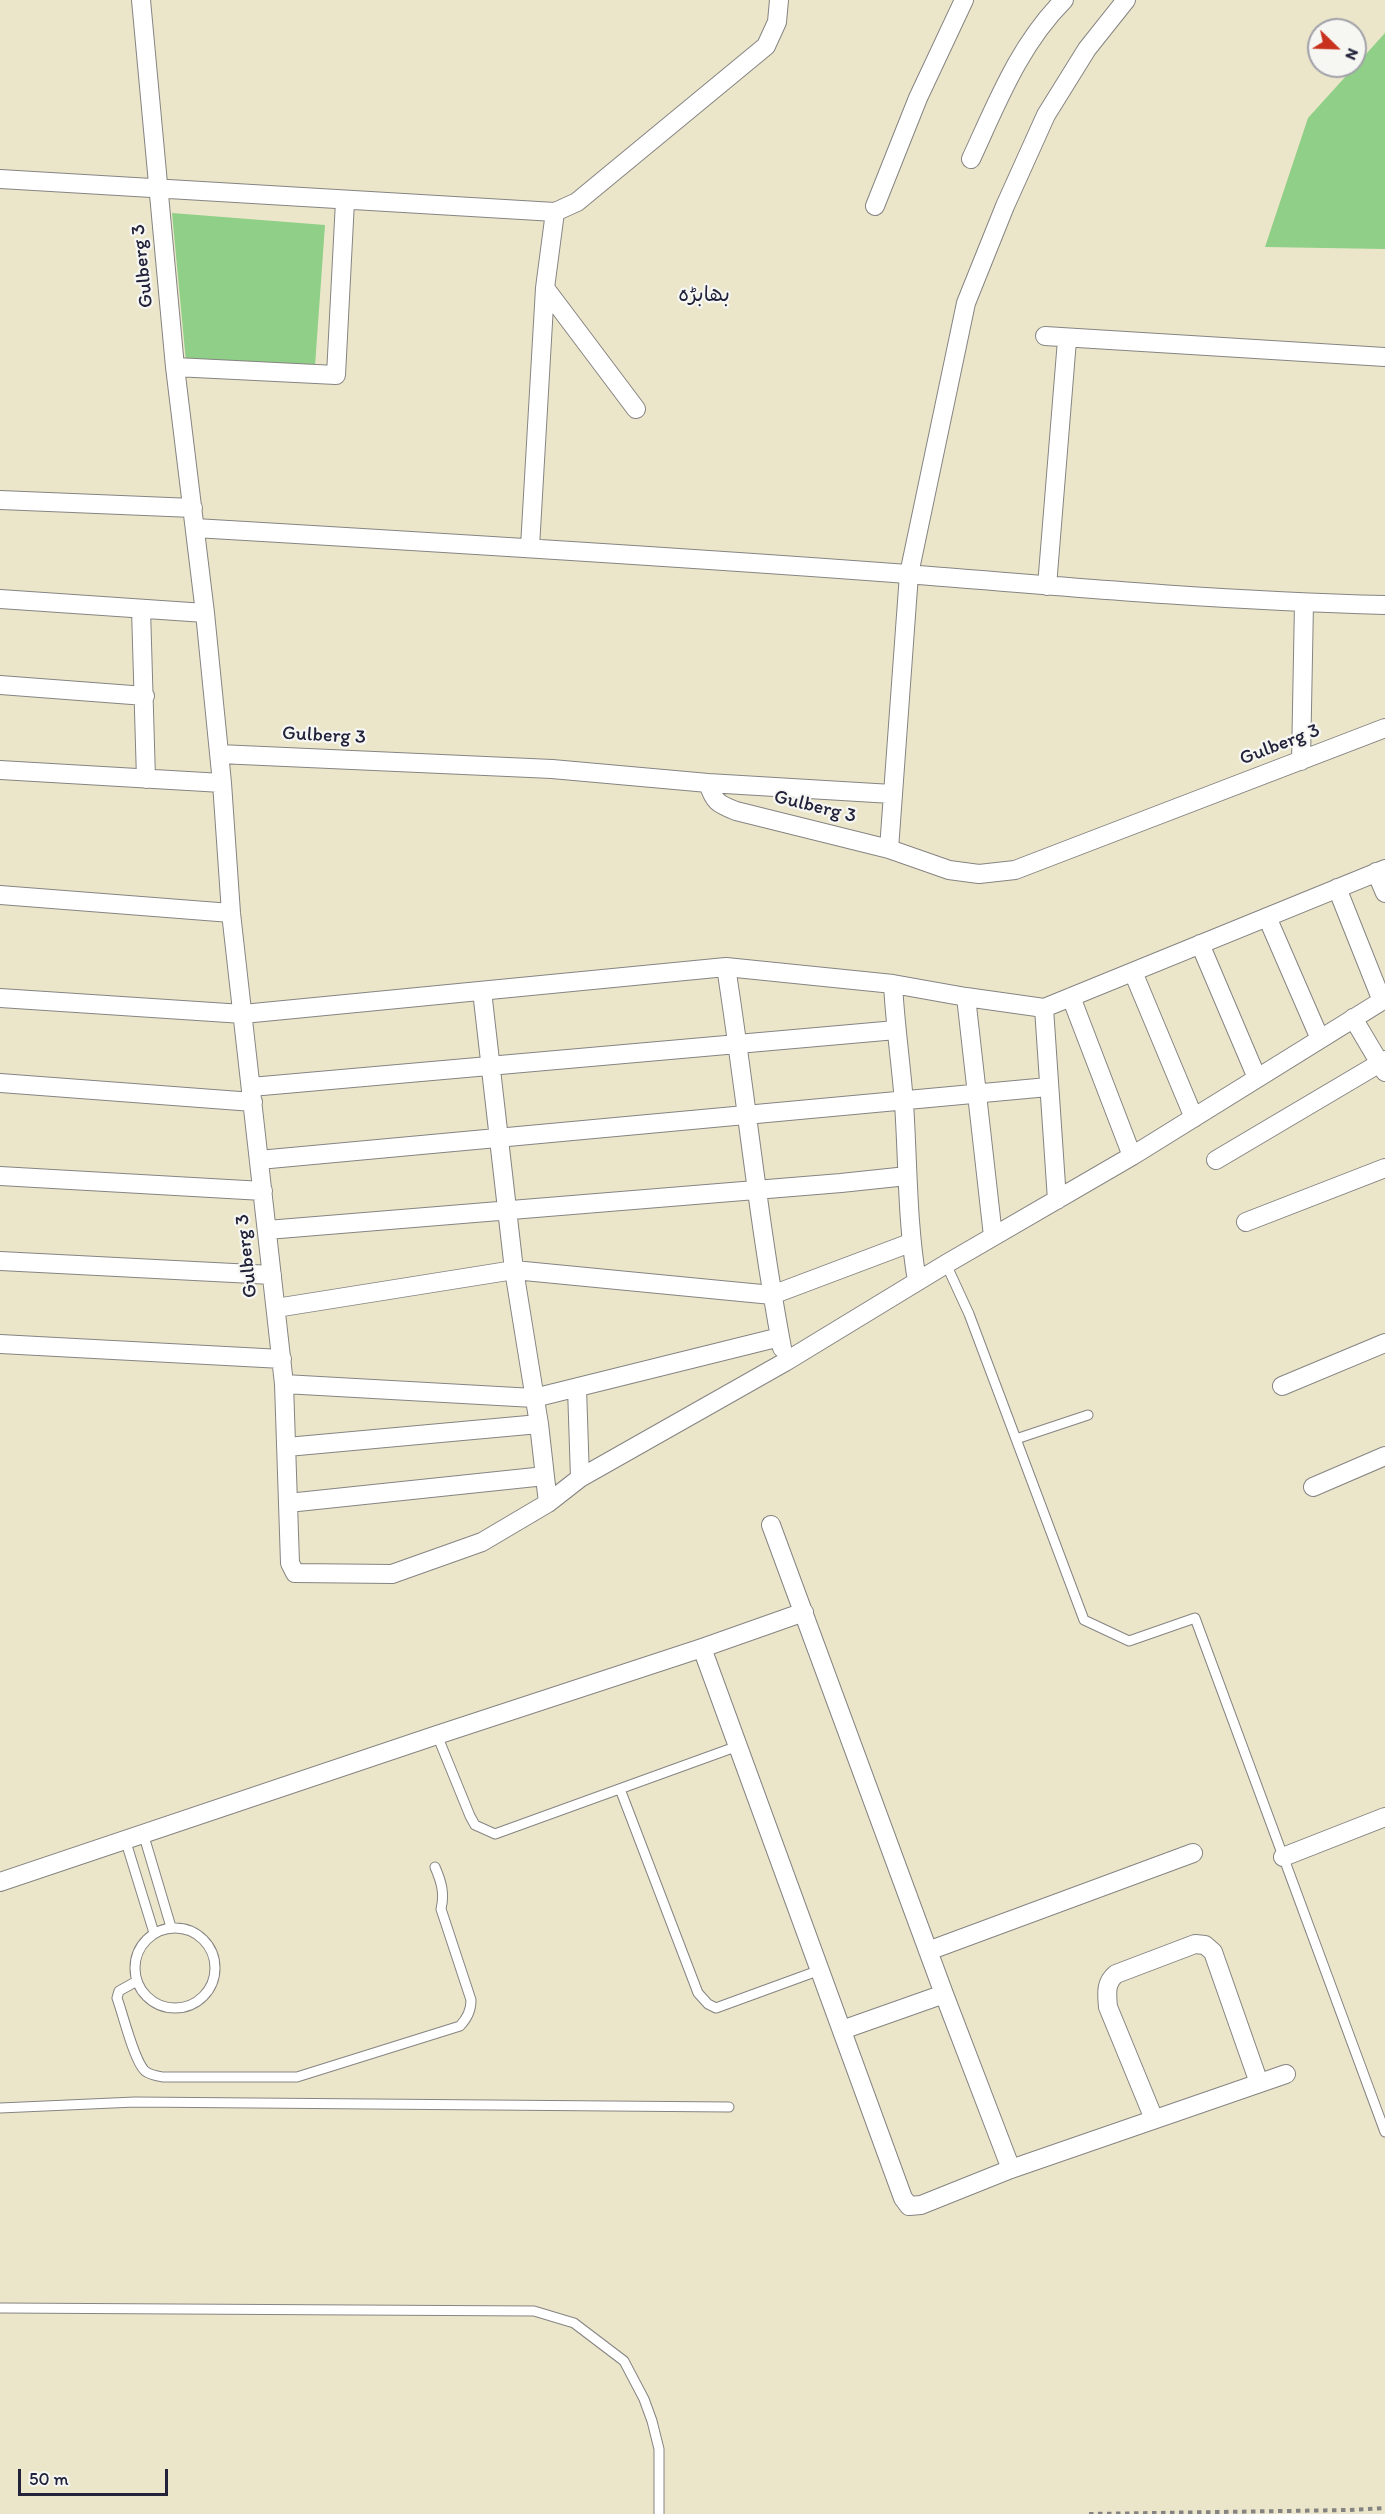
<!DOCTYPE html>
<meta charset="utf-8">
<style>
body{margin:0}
#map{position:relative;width:1385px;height:2514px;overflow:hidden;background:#ebe6ca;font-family:Itim,sans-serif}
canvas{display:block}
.north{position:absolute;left:1307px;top:18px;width:60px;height:60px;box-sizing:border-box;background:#f6f6f2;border:2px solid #a1a1a9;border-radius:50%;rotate:113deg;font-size:16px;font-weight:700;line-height:24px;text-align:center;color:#22223b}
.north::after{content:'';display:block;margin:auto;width:21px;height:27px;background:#c8321e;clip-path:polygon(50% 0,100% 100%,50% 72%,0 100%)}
.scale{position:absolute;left:18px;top:2469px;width:150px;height:27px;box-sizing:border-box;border:3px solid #22223b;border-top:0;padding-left:8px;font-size:18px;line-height:21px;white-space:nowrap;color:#22223b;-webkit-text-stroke:4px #f6f6f2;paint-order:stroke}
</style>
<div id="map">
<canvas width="1385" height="2514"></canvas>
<div class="north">N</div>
<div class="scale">50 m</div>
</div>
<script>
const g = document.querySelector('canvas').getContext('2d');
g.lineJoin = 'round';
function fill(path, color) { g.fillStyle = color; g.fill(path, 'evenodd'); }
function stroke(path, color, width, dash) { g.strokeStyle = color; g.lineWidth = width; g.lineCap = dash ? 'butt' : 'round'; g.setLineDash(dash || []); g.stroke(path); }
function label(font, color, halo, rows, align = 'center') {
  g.font = font + ' Itim,"Playpen Sans Arabic",sans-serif'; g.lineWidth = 4.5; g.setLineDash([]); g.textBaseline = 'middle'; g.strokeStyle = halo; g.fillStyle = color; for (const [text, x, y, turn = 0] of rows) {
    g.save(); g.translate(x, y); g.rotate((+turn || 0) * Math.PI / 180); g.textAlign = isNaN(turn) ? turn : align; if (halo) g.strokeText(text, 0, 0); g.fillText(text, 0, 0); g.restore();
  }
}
fill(new Path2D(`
 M1385,33V249L1265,247L1308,118Z
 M172,213L325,225L315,366L186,362Z`), '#8fcf87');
const service = new Path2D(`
 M946,1264L969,1314L1084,1620L1129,1641L1195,1618L1385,2132
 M1016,1439L1088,1415
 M437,1735L470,1816L475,1825L495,1834L738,1746
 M620,1789L698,1993L708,2004L716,2008L820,1970
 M143,1833L171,1927
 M125,1839L154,1933
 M135 1968a40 40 0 1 1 80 0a40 40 0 1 1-80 0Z
 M137,1981L119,1991L117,1998C123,2014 134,2061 145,2071C150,2075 157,2076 163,2077H297L460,2026C467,2018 471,2011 471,2000L441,1909C445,1893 441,1881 435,1867
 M0,2108L135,2102L729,2107
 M0,2308L534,2311L574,2323L624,2361L644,2399L652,2421L659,2449V2514`);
const minor = new Path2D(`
 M141,0L175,367L205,613L222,783L231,913L284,1384L290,1563L295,1573L392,1574L482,1542L548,1503L580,1478L785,1362L946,1264L1132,1156L1385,999
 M971,159C997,103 1019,45 1064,0
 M0,179L555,212L577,202L766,46L777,22L779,0
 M875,206L918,98L964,0
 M545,288L636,409
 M1045,336L1385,357
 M175,367L336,375L345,201
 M0,500L193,508
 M195,528C432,542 669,556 907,574C1066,587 1225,601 1385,605
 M530,547L545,288L555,212
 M1047,586L1067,340
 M0,599L205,613
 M141,609L146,779
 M0,685L145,696
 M219,754L552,769L708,783C714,802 718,804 736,811L889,849L949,870L979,874L1015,870L1385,728
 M1301,761L1304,603
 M0,770L222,783
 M708,783L892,794
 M889,849L909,574L966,303L1005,206L1046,115L1087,49L1126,0
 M1376,872L1385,893
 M1337,888L1382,1001
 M0,895L231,913
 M1267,917L1320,1039
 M1200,944L1257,1078
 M726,967C746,1094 758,1221 782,1348
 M1133,972L1194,1118
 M893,984C895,1024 901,1063 904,1103C908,1163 907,1222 917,1281
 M482,991L514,1270L539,1424L548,1503
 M966,997L993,1236
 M1071,997L1132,1156
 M0,998L243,1014L726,967L893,984L966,997L1044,1008L1385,869
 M1044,1008L1057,1200
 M1353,1018L1385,1072
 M0,1083L253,1102
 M251,1087L896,1030
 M259,1160L1048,1087
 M1216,1160L1385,1060
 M0,1176L263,1191
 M1246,1222L1385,1168
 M267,1230L841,1183L907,1176
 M0,1261L272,1275
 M276,1308L514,1270L772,1295L910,1243
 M0,1344L282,1359
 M284,1384L534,1398L780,1337
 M1282,1386L1385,1343
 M577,1388L580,1478
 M287,1447L539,1424
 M1313,1487L1385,1456
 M288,1503L545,1476
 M771,1525L944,1994L1011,2169
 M702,1648L903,2198L909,2206L921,2205L1011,2169L1286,2074
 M1283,1857L1385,1817
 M0,1882L437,1735L702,1648L804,1612
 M928,1951L1193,1853
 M842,2030L944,1994
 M1154,2119L1108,2007C1107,1994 1105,1983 1116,1974L1195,1944L1205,1945L1213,1952L1259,2083`);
stroke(service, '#868482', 11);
stroke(minor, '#868482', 20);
stroke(new Path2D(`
 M1089,2514L1349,2510L1385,2508`), '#868482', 4, [4.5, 4.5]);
stroke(service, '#fff', 9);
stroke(minor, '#fff', 18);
label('20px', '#22223b', '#f6f6f2', [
 ["Gulberg 3",143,266,-96],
 ["Gulberg 3",324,736,3],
 ["Gulberg 3",1280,745,-21],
 ["Gulberg 3",815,807,14],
 ["Gulberg 3",247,1256,-96]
]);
label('21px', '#22223b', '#f6f6f2', [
 ["بھابڑہ",704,296]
]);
</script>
